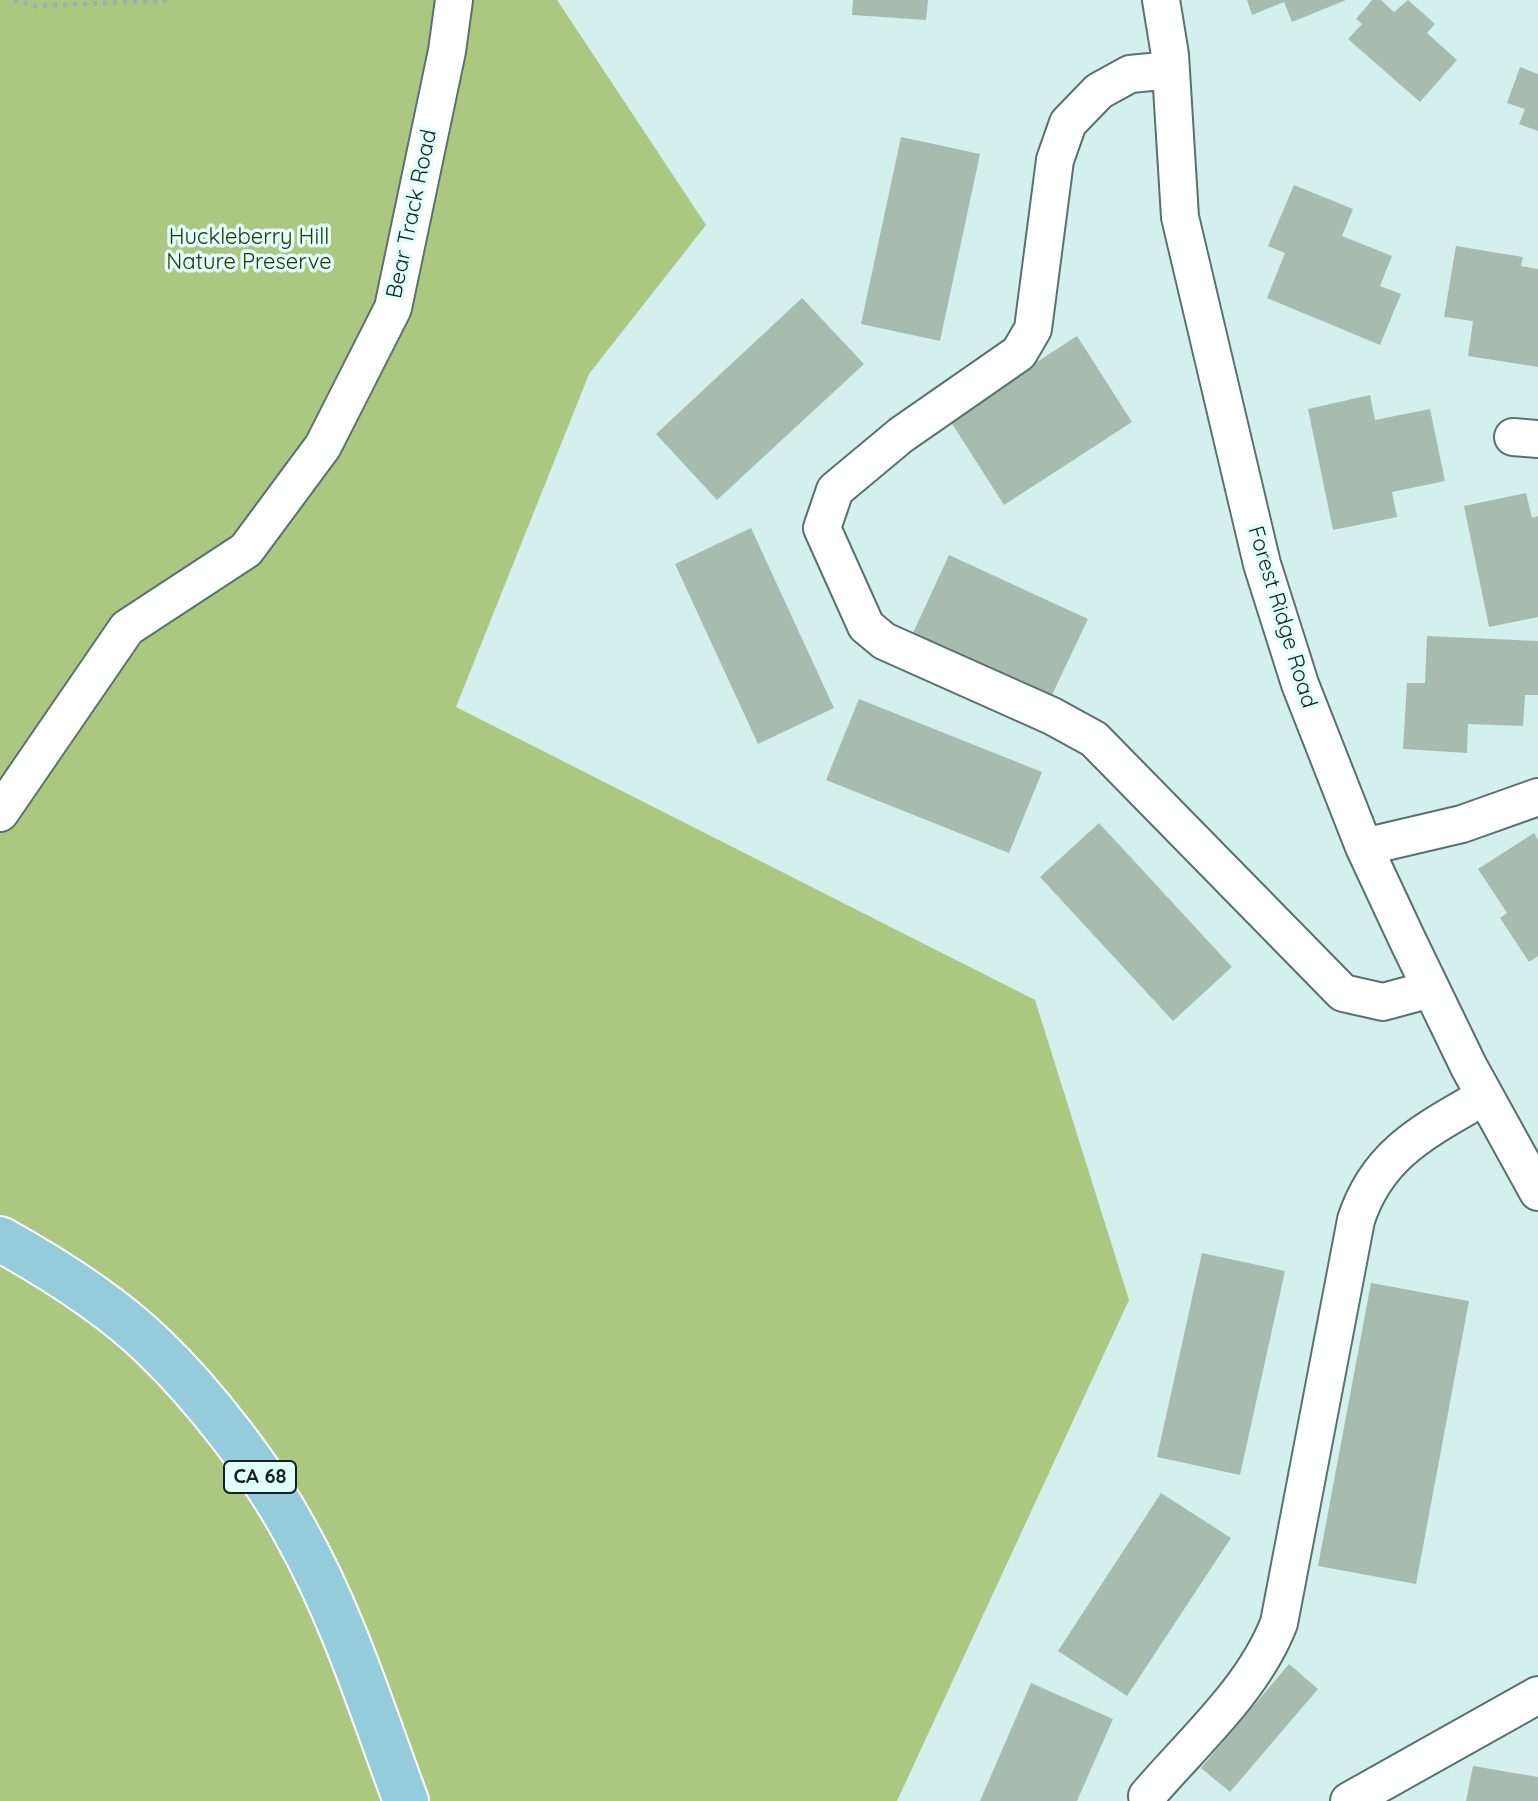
<!DOCTYPE html>
<style>
body{margin:0}
canvas{display:block;background:#d3f0ed}
</style>
<canvas width="1538" height="1801"></canvas>
<script>
const g = document.querySelector('canvas').getContext('2d');
g.lineJoin = 'round';
function fill(path, color) { g.fillStyle = color; g.fill(path, 'evenodd'); }
function stroke(path, color, width, dash) { g.strokeStyle = color; g.lineWidth = width; g.lineCap = dash ? 'butt' : 'round'; g.setLineDash(dash || []); g.stroke(path); }
function label(font, color, halo, rows, align = 'center') {
  g.font = font + ' Quicksand,sans-serif'; g.lineWidth = 7; g.setLineDash([]); g.textBaseline = 'middle'; g.strokeStyle = halo; g.fillStyle = color; for (const [text, x, y, turn = 0] of rows) {
    g.save(); g.translate(x, y); g.rotate((+turn || 0) * Math.PI / 180); g.textAlign = isNaN(turn) ? turn : align; if (halo) g.strokeText(text, 0, 0); g.fillText(text, 0, 0); g.restore();
  }
}
fill(new Path2D(`
 M0,0H557L706,225L589,374L456,707L1035,1000L1129,1300L897,1801H0Z`), '#acc780');
fill(new Path2D(`
 M853,0H928L926,20L852,15Z
 M1247,0H1346L1292,22L1284,2L1252,15Z
 M1372,0H1381L1394,12L1408,0L1435,24L1427,33L1457,60L1420,102L1348,39L1362,24L1356,19Z
 M1520,67L1538,74V131L1519,124L1525,109L1507,103Z
 M901,137L980,154L940,341L861,324Z
 M1294,185L1353,209L1342,236L1392,256L1380,286L1401,294L1380,345L1267,298L1285,253L1268,246Z
 M1456,246L1523,257L1521,266L1538,269V367L1468,356L1473,321L1444,317Z
 M802,298L864,364L717,500L656,434Z
 M1077,336L1132,422L1004,505L949,419Z
 M1370,395L1375,420L1430,409L1445,481L1392,492L1397,517L1333,530L1308,409Z
 M1526,493L1532,518L1538,516V617L1489,627L1464,506Z
 M751,528L834,708L758,744L675,564Z
 M949,555L1088,619L1051,697L913,633Z
 M1427,636L1538,641V695H1525L1523,726L1468,724L1467,753L1403,749L1407,683H1425Z
 M859,699L1042,772L1009,853L826,780Z
 M1099,823L1232,967L1173,1021L1040,877Z
 M1534,833L1538,840V956L1529,962L1500,918L1507,913L1478,869Z
 M1202,1253L1285,1271L1240,1475L1157,1457Z
 M1371,1283L1469,1301L1416,1584L1318,1566Z
 M1161,1493L1231,1538L1127,1696L1058,1651Z
 M1289,1664L1318,1689L1230,1792L1201,1768Z
 M1031,1683L1113,1719L1077,1801H980Z
 M1473,1766L1538,1777V1801H1466Z`), '#a7bcae');
const minor = new Path2D(`
 M1161,0L1170,55L1180,217L1262,564L1300,684L1364,847L1407,939L1469,1067L1538,1192
 M1171,70L1130,74L1099,91L1068,123L1055,160L1033,329L1019,353L901,435L835,490L822,528L866,626L884,641L1052,716L1094,739L1343,993L1383,1002L1431,989
 M1513,437L1538,439
 M0,813L127,628L246,550L323,446L393,308L447,51L454,0
 M1364,847L1462,824L1538,797
 M1147,1796C1193,1742 1253,1690 1279,1623L1356,1220C1378,1152 1427,1130 1485,1096
 M1349,1801L1538,1695`);
const major = new Path2D(`
 M0,1239C54,1269 110,1304 154,1347C204,1395 262,1470 295,1531C343,1616 372,1710 406,1801`);
stroke(minor, '#58726f', 40);
stroke(major, '#fff', 48);
stroke(new Path2D(`
 M14,0L35,6L169,0`), '#9ab2af', 5, [4, 6]);
stroke(minor, '#fff', 36);
stroke(major, '#94ccdc', 44);
for (const [x, y, w] of [
 [260,1477,72]
]) { const box = new Path2D(); box.roundRect(x - w / 2, y - 16, w, 32, 6); g.fillStyle = '#e0fefa'; g.fill(box); stroke(box, '#15201f', 2); }
label('bold 20px', '#15201f', null, [
 ["CA 68",260,1477]
]);
label('22px', '#15201f', '#e0fefa', [
 ["Bear Track Road",412,214,-78],
 ["Forest Ridge Road",1282,617,73]
]);
label('22px', '#253500', '#e0fefa', [
 ["Huckleberry Hill",249,237],
 ["Nature Preserve",249,262]
]);
</script>
